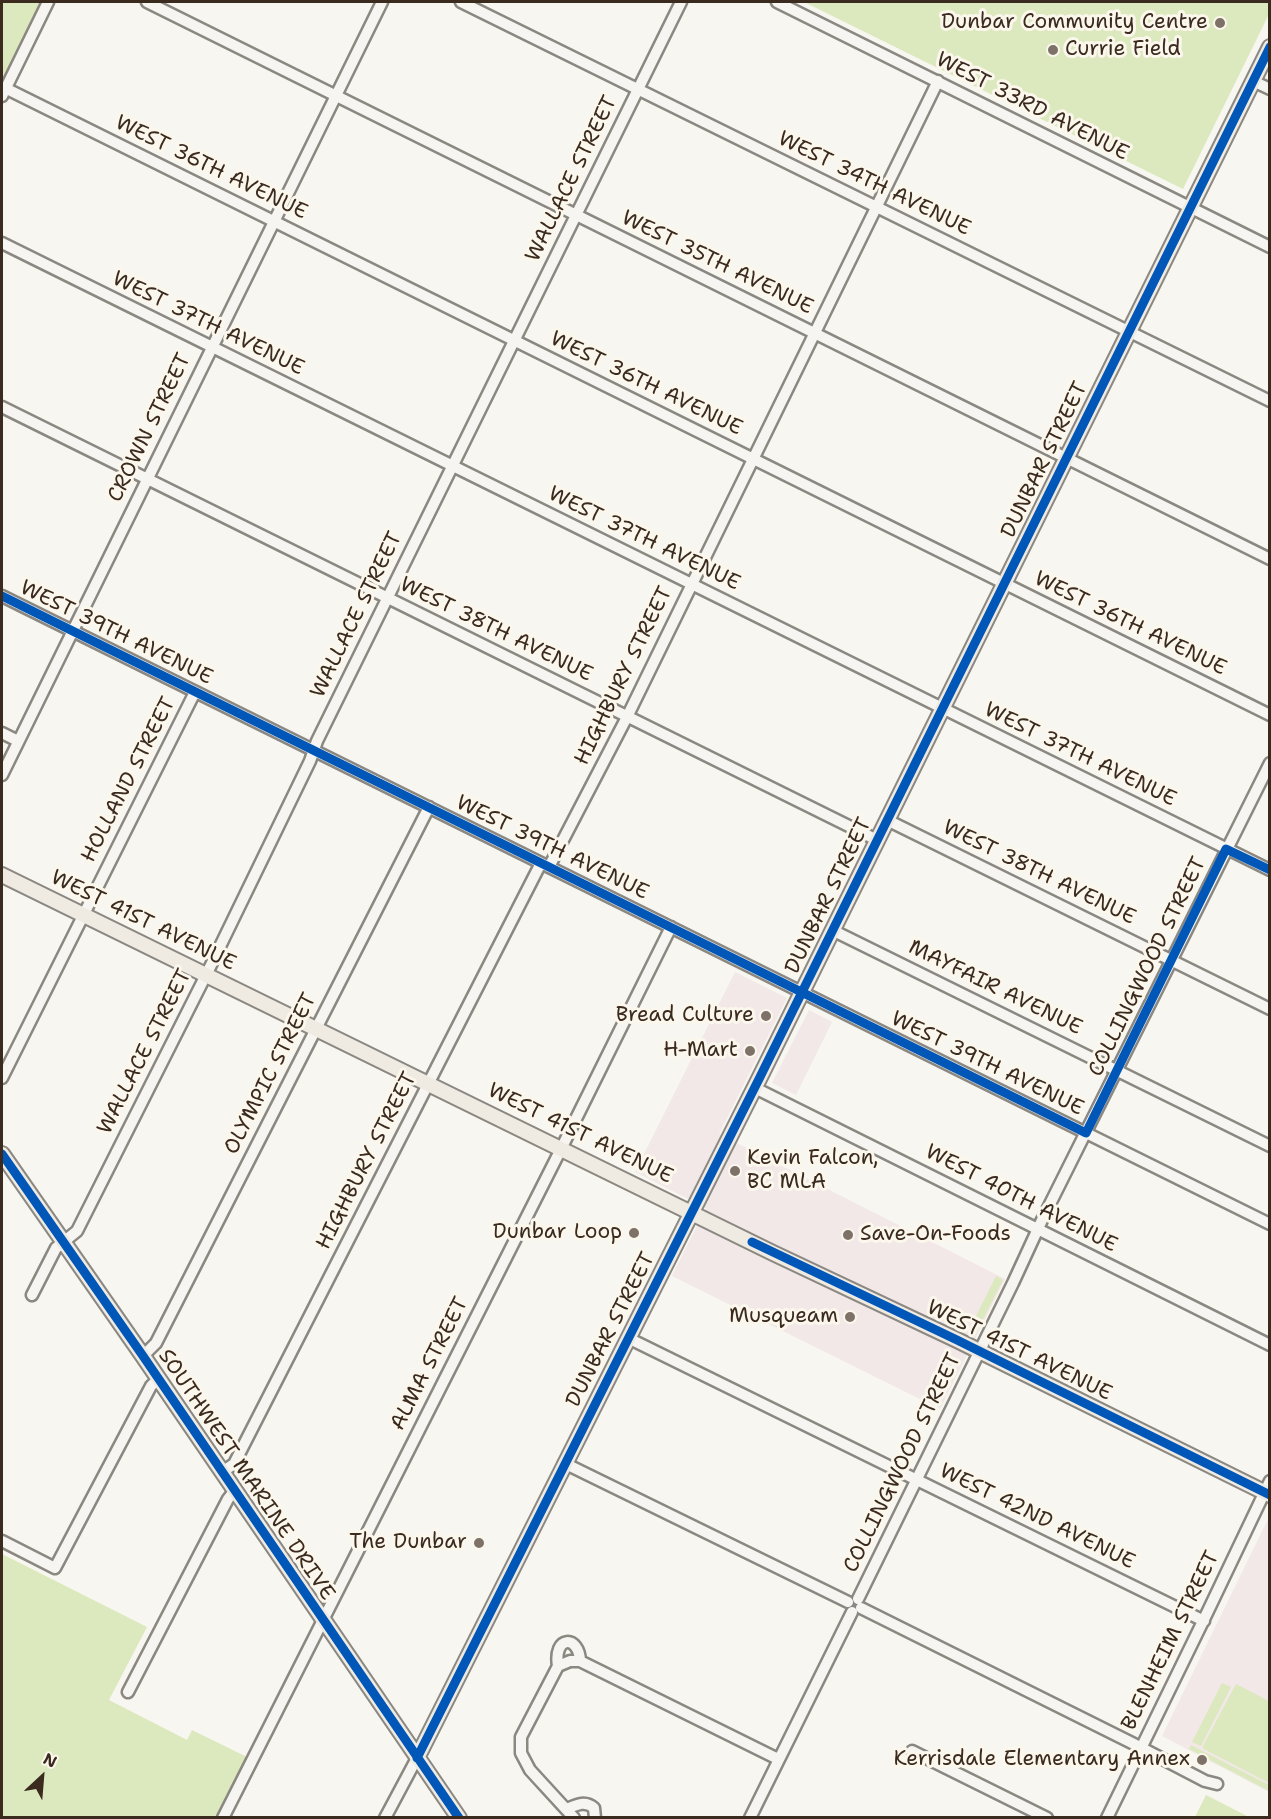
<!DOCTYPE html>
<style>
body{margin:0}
#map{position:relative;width:1271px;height:1819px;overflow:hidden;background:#f8f6f0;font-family:"Shantell Sans",sans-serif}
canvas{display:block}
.frame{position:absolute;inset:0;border:3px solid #3b2a1e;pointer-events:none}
.north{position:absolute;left:12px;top:1747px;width:60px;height:60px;-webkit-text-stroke:4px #fbf7ec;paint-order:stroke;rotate:26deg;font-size:16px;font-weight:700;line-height:24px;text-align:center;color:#3b2a1e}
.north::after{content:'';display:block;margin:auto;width:21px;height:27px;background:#3b2a1e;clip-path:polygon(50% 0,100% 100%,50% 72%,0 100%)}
</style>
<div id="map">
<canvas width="1271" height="1819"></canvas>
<div class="frame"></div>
<div class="north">N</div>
</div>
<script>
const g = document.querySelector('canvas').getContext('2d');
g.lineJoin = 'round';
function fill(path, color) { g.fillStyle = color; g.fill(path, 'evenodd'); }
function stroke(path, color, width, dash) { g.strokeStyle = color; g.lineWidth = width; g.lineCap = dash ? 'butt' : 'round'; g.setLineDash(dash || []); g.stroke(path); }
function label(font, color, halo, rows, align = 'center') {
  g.font = font + ' "Shantell Sans",sans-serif'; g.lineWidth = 6; g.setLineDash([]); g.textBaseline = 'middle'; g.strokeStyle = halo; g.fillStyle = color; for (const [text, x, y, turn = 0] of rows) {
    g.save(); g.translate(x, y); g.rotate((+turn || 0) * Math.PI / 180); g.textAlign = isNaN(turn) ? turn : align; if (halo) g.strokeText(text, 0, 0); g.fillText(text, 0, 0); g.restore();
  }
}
fill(new Path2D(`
 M735,972L787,998L719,1134L1005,1279L940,1409L672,1276L706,1208L635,1172Z
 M809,1010L832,1022L796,1095L772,1083Z
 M1269,1517V1792L1162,1736Z`), '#f1e8e7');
fill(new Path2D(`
 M2,2H41L17,50L13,66L2,86Z
 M804,2H1269L1270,12L1183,189Z
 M996,1276L1003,1280L977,1331L970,1328Z
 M2,1554L147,1627L109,1700L187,1740L192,1730L247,1757L217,1817H2Z
 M1222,1683L1231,1687L1201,1746L1192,1742Z
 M1236,1684L1269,1701V1783L1202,1748Z
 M1191,1745L1269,1785V1791L1189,1749Z
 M1206,1795L1249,1817H1195Z`), '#dce8bd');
const minor = new Path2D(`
 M147,2L1270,559
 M461,2L1270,401
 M777,2L1270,247
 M1253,81L1270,89
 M5,88L1270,715
 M2,96L48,2
 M2,243L1270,870
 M2,407L877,840
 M2,596L1270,1224
 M2,733L18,741
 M2,775L382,2
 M887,820L1270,1009
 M549,867L627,717L938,81
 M832,930L1270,1146
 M2,1078L195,692
 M755,1088L1270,1345
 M32,1295L56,1248L77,1231L211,965L310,761L317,741L681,2
 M628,1338L1204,1621
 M143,1356L156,1343L429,807
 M564,1463L848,1602
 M222,1472L234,1464L541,863
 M2,1541L55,1568L151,1386L158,1379
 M858,1599L1013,1283L1042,1220L1270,763
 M861,1608L1132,1743L1205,1781L1217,1784
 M558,1666C553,1635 579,1635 580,1661
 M128,1692L228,1499L235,1490
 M912,1751L1047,1818
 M567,1809C576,1805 585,1800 594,1808L595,1818
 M223,1818L561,1149L671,927
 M385,1818L417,1758
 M574,1818L530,1770L521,1753V1737L558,1666L570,1661H580L778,1759
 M750,1818L852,1612
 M1107,1818L1208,1611L1270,1481`);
const major = new Path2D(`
 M2,875L773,1253L957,1340L1270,1495
 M2,1154L143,1356L459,1818
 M417,1758L759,1079L1270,47`);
stroke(minor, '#8b8781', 15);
stroke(major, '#8b8781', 18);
stroke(minor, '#f6f5f1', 10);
stroke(major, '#f0ebe2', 14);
stroke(new Path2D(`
 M2,596L1086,1133L1226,849L1270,870
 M2,1154L143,1356L459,1818
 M752,1242L957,1340L1270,1495
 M417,1758L759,1079L1270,47`), '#0057b8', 9);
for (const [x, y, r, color] of [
 [1220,23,6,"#7d7168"],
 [1053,50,6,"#7d7168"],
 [766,1016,6,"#7d7168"],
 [750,1051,6,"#7d7168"],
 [735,1171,6,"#7d7168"],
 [634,1233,6,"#7d7168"],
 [848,1235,6,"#7d7168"],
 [850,1317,6,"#7d7168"],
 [479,1543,6,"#7d7168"],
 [1202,1760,6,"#7d7168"]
]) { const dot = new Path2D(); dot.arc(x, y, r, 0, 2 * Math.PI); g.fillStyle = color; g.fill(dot); stroke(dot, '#fbf7ec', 2); }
label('21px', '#3b2a1e', '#fbf7ec', [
 ["Dunbar Community Centre",1208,23],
 ["Currie Field",1065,50,"left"],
 ["Bread Culture",754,1016],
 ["H-Mart",738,1051],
 ["Kevin Falcon,",747,1159,"left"],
 ["BC MLA",747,1183,"left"],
 ["Dunbar Loop",622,1233],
 ["Save-On-Foods",860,1235,"left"],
 ["Musqueam",838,1317],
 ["The Dunbar",467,1543],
 ["Kerrisdale Elementary Annex",1190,1760]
], 'right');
label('21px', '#3b2a1e', '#fbf7ec', [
 ["WEST 33RD AVENUE",1032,107,27],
 ["WEST 36TH AVENUE",211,168,26],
 ["WALLACE STREET",572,179,-64],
 ["WEST 34TH AVENUE",874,184,26],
 ["WEST 35TH AVENUE",717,263,26],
 ["WEST 37TH AVENUE",208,324,26],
 ["WEST 36TH AVENUE",646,384,26],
 ["CROWN STREET",150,428,-64],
 ["DUNBAR STREET",1045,460,-64],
 ["WEST 37TH AVENUE",644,539,26],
 ["WALLACE STREET",357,615,-64],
 ["WEST 36TH AVENUE",1130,624,26],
 ["WEST 38TH AVENUE",496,630,26],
 ["WEST 39TH AVENUE",116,633,26],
 ["HIGHBURY STREET",624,676,-64],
 ["WEST 37TH AVENUE",1080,755,26],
 ["HOLLAND STREET",129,780,-63],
 ["WEST 39TH AVENUE",552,848,26],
 ["WEST 38TH AVENUE",1039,873,26],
 ["DUNBAR STREET",829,896,-64],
 ["WEST 41ST AVENUE",143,921,26],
 ["COLLINGWOOD STREET",1148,967,-64],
 ["MAYFAIR AVENUE",995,988,26],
 ["WALLACE STREET",145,1052,-63],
 ["WEST 39TH AVENUE",987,1064,26],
 ["OLYMPIC STREET",271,1074,-63],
 ["WEST 41ST AVENUE",580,1134,26],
 ["HIGHBURY STREET",367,1161,-63],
 ["WEST 40TH AVENUE",1021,1199,27],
 ["DUNBAR STREET",611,1330,-63],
 ["WEST 41ST AVENUE",1019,1351,26],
 ["ALMA STREET",430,1364,-63],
 ["COLLINGWOOD STREET",903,1463,-64],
 ["SOUTHWEST MARINE DRIVE",246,1475,56],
 ["WEST 42ND AVENUE",1037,1517,26],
 ["BLENHEIM STREET",1171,1641,-64]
]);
</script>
